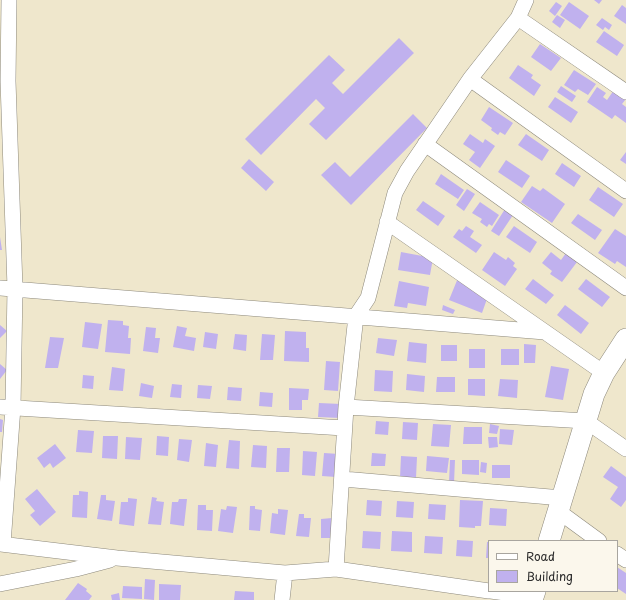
<!DOCTYPE html>
<style>
body{margin:0}
#map{position:relative;width:626px;height:600px;overflow:hidden;background:#efe7cc;font-family:"Playpen Sans",sans-serif}
canvas{display:block}
.legend{position:absolute;left:488px;top:540px;width:130px;height:52px;box-sizing:border-box;background:#fbf7ec;border:1px solid #a8a59f;margin:0;padding:5px 7px;list-style:none;font-size:12px;color:#2b2b2b}
.legend li{display:flex;align-items:center;gap:8px;height:20px}
.legend b{width:20px;border:1px solid #a8a59f}
</style>
<div id="map">
<canvas width="626" height="600"></canvas>
<ul class="legend">
<li><b style="height:5px;background:#fff"></b>Road</li>
<li><b style="height:11px;background:#c0b1ee"></b>Building</li>
</ul>
</div>
<script>
const g = document.querySelector('canvas').getContext('2d');
g.lineJoin = 'round';
function fill(path, color) { g.fillStyle = color; g.fill(path, 'evenodd'); }
function stroke(path, color, width, dash) { g.strokeStyle = color; g.lineWidth = width; g.lineCap = dash ? 'butt' : 'round'; g.setLineDash(dash || []); g.stroke(path); }
fill(new Path2D(`
 M594,0H602L599,4Z
 M556,2L562,6L555,16L549,11Z
 M569,2L589,16L580,29L560,15Z
 M622,5L626,8V24L614,16Z
 M557,15L565,20L560,28L552,22Z
 M602,18L612,25L609,30L605,27L603,30L596,25Z
 M604,31L624,45L617,56L596,42Z
 M399,38L414,53L326,140L309,124L325,108L316,99L261,155L245,139L329,55L345,70L332,83L343,94Z
 M540,44L561,58L551,71L531,57Z
 M518,65L533,75L531,78L541,85L534,96L509,78Z
 M574,70L596,84L588,95L578,89L575,92L564,85Z
 M561,86L576,96L572,102L557,92Z
 M597,87L606,93L603,97L607,100L614,90L626,99L622,104L626,107V123L615,115L612,119L587,102Z
 M555,97L578,112L571,123L548,107Z
 M489,107L513,123L505,135L500,132L498,135L491,130L492,128L481,120Z
 M413,114L427,128L351,205L321,175L335,162L350,177Z
 M470,134L483,143L485,139L495,146L480,168L469,160L475,152L463,144Z
 M526,134L549,150L542,161L518,145Z
 M626,152V164L620,160Z
 M249,159L274,182L266,191L241,168Z
 M506,160L530,176L522,188L498,172Z
 M562,163L581,176L574,187L555,174Z
 M441,174L464,190L458,199L435,184Z
 M532,186L540,191L543,188L565,204L552,223L521,202Z
 M598,187L623,204L614,217L589,200Z
 M467,189L475,194L464,211L456,205Z
 M423,201L445,216L438,226L416,210Z
 M480,202L499,215L492,226L489,224L487,227L480,222L482,219L472,213Z
 M505,209L513,215L499,236L491,231Z
 M578,214L602,230L595,240L571,223Z
 M466,226L474,231L470,237L482,245L476,253L453,237L459,229L462,231Z
 M514,226L537,242L530,253L506,237Z
 M615,229L626,236V267L617,261L615,264L598,253Z
 M0,237L2,250H0Z
 M401,252L433,258L430,275L398,270Z
 M494,252L506,260L508,257L515,263L513,266L517,269L505,286L482,270Z
 M551,252L561,260L566,253L577,262L562,282L550,274L552,271L542,263Z
 M458,278L469,283L467,287L488,296L482,313L449,300Z
 M533,279L554,295L546,304L525,289Z
 M586,279L610,297L602,307L578,289Z
 M399,281L429,287L426,306L408,303L407,308L394,306Z
 M443,305L455,310L453,314L442,310Z
 M565,305L589,323L581,334L557,315Z
 M108,320L123,321V325L129,326L128,338H131L130,354L105,352Z
 M85,322L102,324L98,349L82,347Z
 M0,325L7,331L0,338Z
 M177,326L187,328L185,336L196,338L194,351L173,347Z
 M146,327L156,328L155,338H160L158,353L143,351Z
 M285,331L306,332V348H309V362L284,361Z
 M205,332L218,334L216,349L203,347Z
 M235,334L247,335L246,351L233,349Z
 M262,334L275,335L273,360H260Z
 M50,337L64,338L58,368H45Z
 M378,338L397,340L394,356L376,353Z
 M409,342L427,344L426,363L407,361Z
 M524,344L536,345L535,363H524Z
 M441,345H457V361H441Z
 M469,349H485V368H469Z
 M501,349H519V365H501Z
 M326,361L340,362L338,391L324,390Z
 M0,364L7,370L0,379Z
 M551,366L569,369L563,400L545,397Z
 M112,367L125,369L123,391L109,390Z
 M375,370L393,371L392,392L374,391Z
 M407,374L425,376L424,392L406,390Z
 M83,375L94,376L93,389L82,388Z
 M437,377H455V392H436Z
 M468,379H485V396L468,395Z
 M500,379L518,380L517,398L498,396Z
 M141,383L154,386L152,398L139,396Z
 M172,384L182,385L181,398L170,397Z
 M198,385L212,386L210,399L197,398Z
 M228,387L242,388L241,401L227,400Z
 M289,388L309,389L308,400H302V410H289Z
 M260,392L273,393L272,407L259,406Z
 M319,403L341,404L340,418L318,417Z
 M0,419L3,420L2,432H0Z
 M376,421L389,422L388,435L375,434Z
 M403,422L418,423L417,440L402,439Z
 M433,424L451,425L449,447L431,446Z
 M490,424L499,426L497,434L489,433Z
 M464,427H482V444H463Z
 M500,429L514,430L512,445L499,444Z
 M78,430L94,431L92,453L76,452Z
 M103,436H118L117,459L102,458Z
 M157,436L169,437L168,456L156,455Z
 M126,437L142,438L140,460L125,459Z
 M488,437H497L498,447L489,448Z
 M179,439L192,440L189,462L177,460Z
 M229,440L240,441L239,469L226,468Z
 M206,443L218,445L216,467L204,466Z
 M55,444L66,458L53,468L50,463L44,468L37,458Z
 M253,445L267,446L266,468L251,467Z
 M277,448H290L289,472H276Z
 M303,451L317,452L315,476L302,475Z
 M324,453L339,454L336,477L322,476Z
 M372,453L386,454L385,466H371Z
 M401,456L417,457L416,478H400Z
 M427,456L449,458L447,473L426,471Z
 M450,460H455L454,483L449,482Z
 M462,460H479V475L462,474Z
 M481,462L487,463L486,473L480,472Z
 M492,465H510V478H492Z
 M611,466L626,477V500L621,507L610,499L618,487L603,477Z
 M37,489L56,512L40,526L30,515L35,511L25,499Z
 M79,491L88,492L87,518L72,517L73,495H79Z
 M101,495H106V500L115,501L112,521L97,519Z
 M152,497L157,498L156,501L164,502L161,525L148,524Z
 M128,498L137,499L134,526L119,524L121,502H128Z
 M179,499H187L184,526L170,524L172,502H178Z
 M367,500L382,501L381,516L366,515Z
 M460,500L483,501L481,526H475V528L459,527Z
 M397,501L414,502L413,518L396,517Z
 M429,504L446,505L445,520L428,519Z
 M198,505H206V510H213L212,531L197,530Z
 M227,506L237,507L233,533L218,531L221,509L226,510Z
 M250,506H255V509L262,510L260,531L249,530Z
 M490,508L507,509L506,526L489,525Z
 M278,509L288,510L285,535L270,533L272,513L278,514Z
 M299,514H304V518H311L309,537L296,536Z
 M332,518V538H321V519Z
 M363,531L381,532L380,549L362,548Z
 M392,531L412,532V552L391,551Z
 M425,536L443,537L442,554L424,553Z
 M457,540L473,541L472,557L456,556Z
 M487,542H489V558H486Z
 M617,567L626,573V594L617,588Z
 M145,579L155,580L154,600L144,599Z
 M78,583L87,589L86,591L92,596L89,600H65Z
 M159,584L181,585L180,600H159Z
 M123,586L142,587V599L122,598Z
 M235,591L254,592V600H234Z
 M119,593L120,600H112L111,595Z`), '#c0b1ee');
const street = new Path2D(`
 M518,18L626,92
 M470,79L626,191
 M425,144L626,288
 M387,222L604,373
 M0,288L545,332
 M0,407L344,428
 M346,407L586,421L626,449
 M343,479L562,498
 M558,511L599,541
 M0,544L117,558L285,573L336,569L489,591
 M3,544L13,407L15,288L8,81L9,0
 M617,554L626,560
 M336,569L346,407L356,316L368,298L395,193L407,171L470,79L518,18L526,0
 M0,584L76,569L110,560
 M491,591L533,597
 M282,600L285,573`);
const secondary = new Path2D(`
 M549,541L594,394L604,373L626,339
 M532,600L535,591`);
stroke(street, '#8d897c', 16);
stroke(secondary, '#8d897c', 22);
stroke(street, '#fff', 15);
stroke(secondary, '#fff', 21);
</script>
